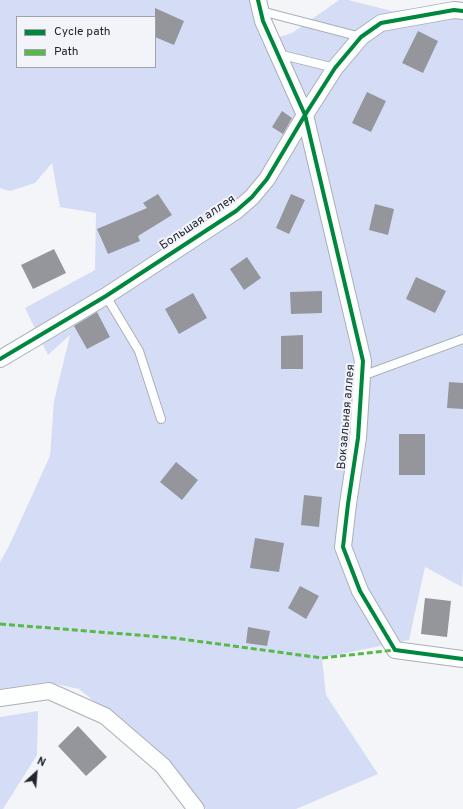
<!DOCTYPE html>
<meta charset="utf-8">
<style>
body{margin:0}
#map{position:relative;width:463px;height:809px;overflow:hidden;background:#f4f5f8;font-family:Overpass,sans-serif}
canvas{display:block}
.legend{position:absolute;left:16px;top:16px;width:140px;height:52px;box-sizing:border-box;background:#f2f4fa;border:1px solid #9fa2aa;margin:0;padding:5px 7px;list-style:none;font-size:12px;color:#222631}
.legend li{display:flex;align-items:center;gap:8px;height:20px}
.legend b{width:20px;border:1px solid #9fa2aa}
.north{position:absolute;left:16px;top:753px;width:40px;height:40px;-webkit-text-stroke:3px #f2f4fa;paint-order:stroke;rotate:26deg;font-size:11px;font-weight:700;line-height:16px;text-align:center;color:#222631}
.north::after{content:'';display:block;margin:auto;width:14px;height:18px;background:#222631;clip-path:polygon(50% 0,100% 100%,50% 72%,0 100%)}
</style>
<div id="map">
<canvas width="463" height="809"></canvas>
<ul class="legend">
<li><b style="height:5px;background:#00873e"></b>Cycle path</li>
<li><b style="height:5px;background:#58b947"></b>Path</li>
</ul>
<div class="north">N</div>
</div>
<script>
const g = document.querySelector('canvas').getContext('2d');
g.lineJoin = 'round';
function fill(path, color) { g.fillStyle = color; g.fill(path, 'evenodd'); }
function stroke(path, color, width, dash) { g.strokeStyle = color; g.lineWidth = width; g.lineCap = dash ? 'butt' : 'round'; g.setLineDash(dash || []); g.stroke(path); }
function label(font, color, halo, rows, align = 'center') {
  g.font = font + ' Overpass,sans-serif'; g.lineWidth = 4; g.setLineDash([]); g.textBaseline = 'middle'; g.strokeStyle = halo; g.fillStyle = color; for (const [text, x, y, turn = 0] of rows) {
    g.save(); g.translate(x, y); g.rotate((+turn || 0) * Math.PI / 180); g.textAlign = isNaN(turn) ? turn : align; if (halo) g.strokeText(text, 0, 0); g.fillText(text, 0, 0); g.restore();
  }
}
fill(new Path2D(`
 M0,0H252L265,41L292,33L339,0H348L392,11L463,4V569L462,587L425,567L409,640L322,658L326,695L378,774L296,809H206L167,762L79,689L46,682L0,689V562L9,546L50,456L54,401L70,335L48,355L25,308L95,270L96,213L60,207L52,163L35,183L10,191L0,188ZM17,17H155V67H17Z
 M38,711L37,755L3,809H0V717Z`), '#d5ddf6');
fill(new Path2D(`
 M155,8L184,21L174,45L155,37Z
 M418,31L438,41L423,73L402,63Z
 M367,92L386,101L371,132L352,123Z
 M282,111L292,118L283,134L272,127Z
 M158,194L172,215L138,236L140,241L108,254L97,229L147,208L143,203Z
 M291,194L305,200L289,234L276,228Z
 M375,204L394,209L388,235L369,230Z
 M54,249L66,273L33,289L21,265Z
 M247,257L261,278L244,290L230,269Z
 M416,277L446,291L435,313L406,299Z
 M322,291V313L291,314L290,292Z
 M193,293L207,318L179,334L165,309Z
 M97,312L110,337L87,349L74,326Z
 M303,335V369H281V336Z
 M449,382L463,383V409L447,408Z
 M399,434H425V475H399Z
 M176,462L198,480L182,500L160,482Z
 M304,495L322,497L319,527L301,525Z
 M255,538L284,543L279,572L250,568Z
 M300,586L319,596L306,619L288,608Z
 M425,598L451,601L447,637L421,634Z
 M248,627L270,631L267,646L246,643Z
 M78,726L107,757L86,776L58,746Z`), '#94969c');
const lane = new Path2D(`
 M261,11L361,37
 M278,54L335,68
 M106,296L139,351L161,419
 M362,376L463,339`);
const street = new Path2D(`
 M258,0L263,21L305,115L363,361L358,438L348,504L343,547L360,591L395,650L463,659
 M0,359L106,296L236,211L252,197L267,179L305,115L335,68L361,37L381,23L454,10L463,11
 M0,698L49,691L105,716L163,766L196,809`);
stroke(lane, '#acafb5', 10);
stroke(street, '#acafb5', 18);
stroke(lane, '#fdfefe', 8);
stroke(street, '#fdfefe', 16);
stroke(new Path2D(`
 M0,624L174,638L322,658L395,650`), '#58b947', 3, [6, 3]);
stroke(new Path2D(`
 M258,0L263,21L305,115L363,361L358,438L348,504L343,547L360,591L395,650L463,659
 M0,359L106,296L236,211L252,197L267,179L305,115L335,68L361,37L381,23L454,10L463,11`), '#00873e', 4);
label('12px', '#222631', '#f2f4fa', [
 ["Большая аллея",198,223,-34],
 ["Вокзальная аллея",347,417,-85]
]);
</script>
